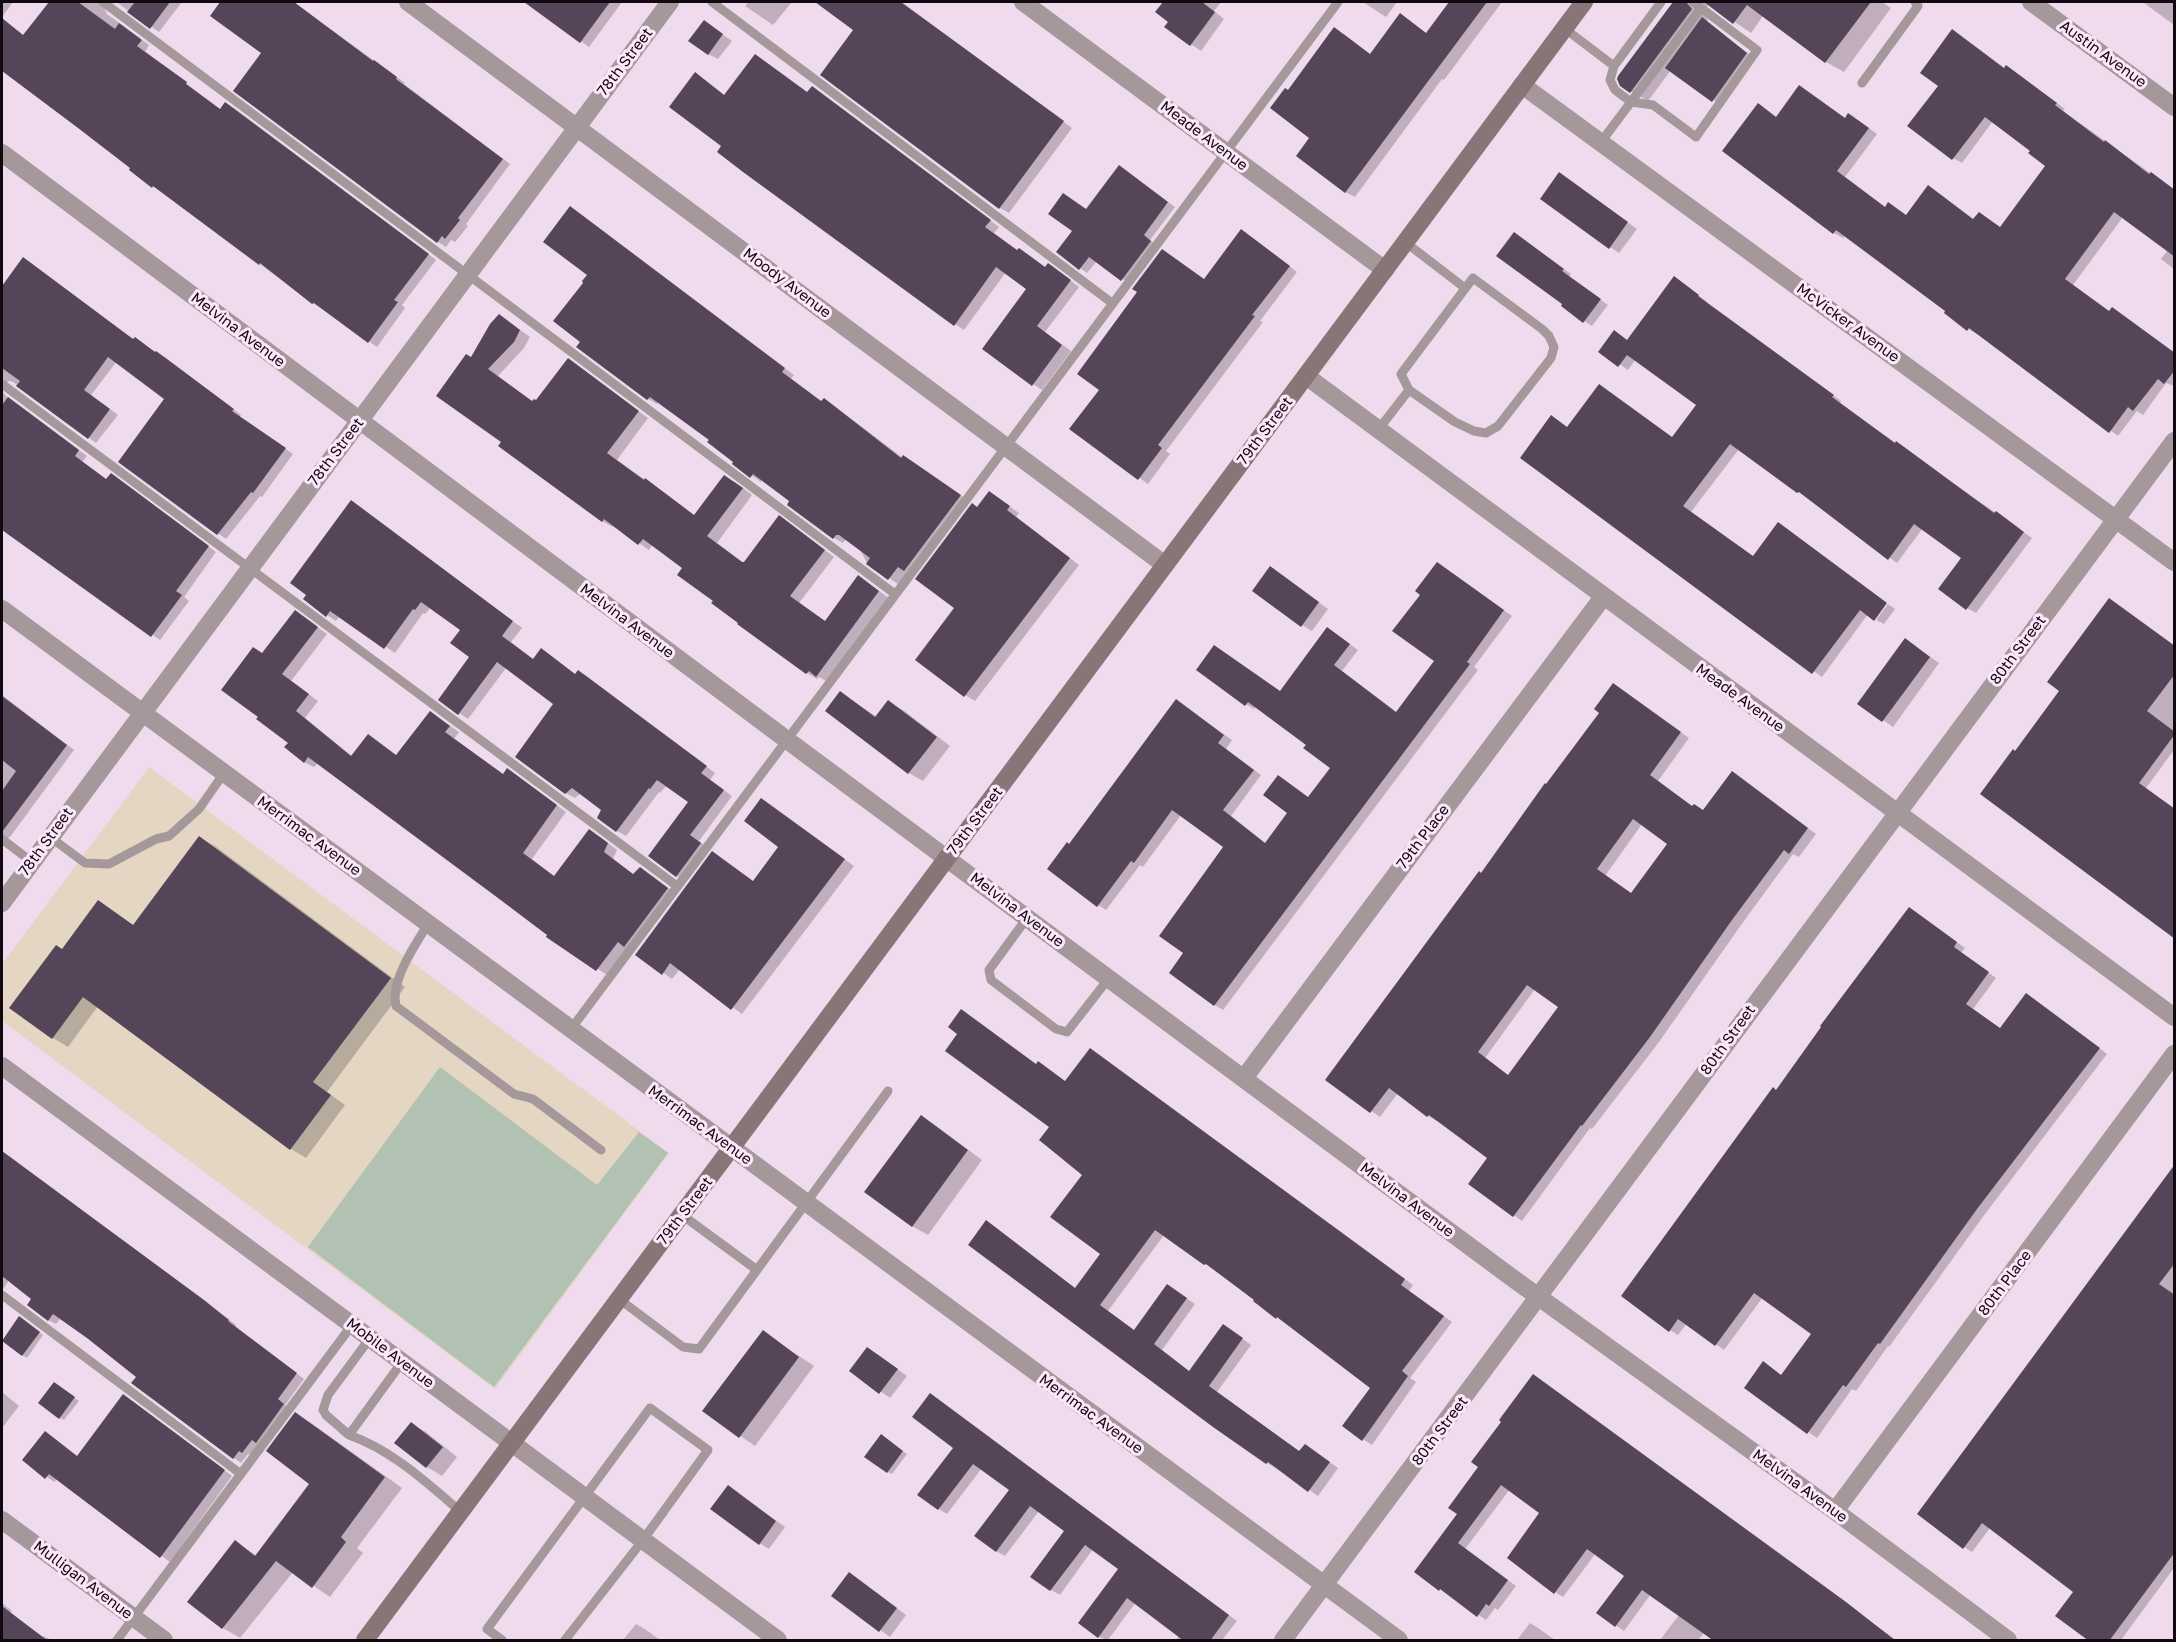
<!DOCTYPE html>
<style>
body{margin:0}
#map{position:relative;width:2176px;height:1642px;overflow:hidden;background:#f0daed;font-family:"Golos Text",sans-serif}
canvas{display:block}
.frame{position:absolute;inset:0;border:3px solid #100910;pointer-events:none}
</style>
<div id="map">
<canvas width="2176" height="1642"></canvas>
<div class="frame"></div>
</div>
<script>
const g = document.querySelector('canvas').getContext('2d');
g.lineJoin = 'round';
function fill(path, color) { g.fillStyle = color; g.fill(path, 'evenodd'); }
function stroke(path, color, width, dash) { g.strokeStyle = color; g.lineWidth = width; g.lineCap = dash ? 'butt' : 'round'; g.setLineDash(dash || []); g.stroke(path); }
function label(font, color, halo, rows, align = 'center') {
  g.font = font + ' "Golos Text",sans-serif'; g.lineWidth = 6; g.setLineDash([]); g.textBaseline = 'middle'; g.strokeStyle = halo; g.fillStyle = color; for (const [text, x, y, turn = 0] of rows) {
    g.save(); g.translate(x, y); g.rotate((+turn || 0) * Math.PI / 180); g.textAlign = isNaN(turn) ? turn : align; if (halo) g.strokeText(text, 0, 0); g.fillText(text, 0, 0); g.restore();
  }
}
fill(new Path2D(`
 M149,767L669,1153L495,1389L2,1021V964Z`), '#e4d6c3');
fill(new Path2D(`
 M440,1067L597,1185L639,1132L668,1153L494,1387L308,1247Z`), '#b1c2b3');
fill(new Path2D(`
 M2,2H13L2,17Z
 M51,2H108L105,10L107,14L149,45L145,52L221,110L225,103L234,108L436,260L402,305L405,308L377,347L313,303L131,170L132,168L2,69V19L24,36Z
 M116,2H182L159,32Z
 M222,2H293L405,83L404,84L510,164L466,224L468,226L455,242L451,240L446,247L438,242L235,90L263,53L212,15Z
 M525,2H622L589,47Z
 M749,2H792L773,25L745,6Z
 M816,2H900L1072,128L1009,213L1000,208L855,30Z
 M1165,2H1221L1214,11L1224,19L1201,51L1166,27L1170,22L1157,12Z
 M1363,2H1397L1386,17Z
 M1451,2H1502L1444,80L1442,79L1355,197L1345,192L1311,137L1289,92L1344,34L1371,55L1401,15L1427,34Z
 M1675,2H1882L1891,8L1844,72L1826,62L1763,16L1751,33L1711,6L1708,5L1703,13L1708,20L1707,22L1755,59L1722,106L1671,70L1648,101L1630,91L1620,77Z
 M2141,2H2174V25L2144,3Z
 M705,22L732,41L718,59L708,54Z
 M2005,69L2015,72L2065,109L2063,111L2174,190V269L2161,259L2168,250L2123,217L2073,285L2110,312L2174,354V386L2166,383L2143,415L2137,411L2118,436L1978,333L1977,334L1968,329L1947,311L1845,235L1843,238L1834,233L1767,110L1777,118L1800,87L1846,119L1858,120L1877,134L1845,177L1886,208L1907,216L1974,220L2001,228L2047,165L2032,151L1993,121L1962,163L1953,158Z
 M704,80L726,96L808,93L813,88L999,227L994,233L1018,251L1019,250L1029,255L1046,268L1058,271L1079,287L1045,332L1071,351L1042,390L1033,384L1028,289L1006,272L964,330L955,324L723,146Z
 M1120,167L1175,207L1150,240L1158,246L1130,284L1097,261L1087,273L1080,268L1074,231Z
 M1569,180L1637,229L1619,253L1610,247Z
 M579,214L794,375L791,379L822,402L824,399L833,405L903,458L913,462L970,502L898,584L867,563L859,548L846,539L843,543L834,538L791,501L762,480L761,482L734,463L735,461L711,439L659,402L657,404L648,399L582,342L585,282L589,274Z
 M1250,236L1297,272L1260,321L1263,322L1166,451L1170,454L1148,484L1071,428L1101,389L1139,292L1209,285Z
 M1522,239L1571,274L1569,277L1608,305L1592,326L1584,321Z
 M23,259L134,340L165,357L241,415L239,417L293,454L262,497L260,496L226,539L121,462L166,398L117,361L91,395L118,415L96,443L13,382L9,381L4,385L3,392L6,396L87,456L82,462L107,480H119L216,552L184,597L189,601L160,640L2,528V289Z
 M1682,283L1706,301L1705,302L1841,401L1840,403L1896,444L2032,538L1976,613L1967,608L1963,558L1923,528L1897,563L1739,449L1691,512L1754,557L1779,524L1886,602L1874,619L1868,614L1822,677L1522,458L1569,428L1600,386L1673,438L1698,404L1636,359L1628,370L1600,351L1623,337L1628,341Z
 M509,322L530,337L524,348L498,376L533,402H537L568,360L648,418L617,460L645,480L695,516L735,482L752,495L717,543L744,563L789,523L834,557L799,603L826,622L859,577L889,598L828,682L819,677L817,679L807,673L713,603L715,601L684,568L653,544L649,550L614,525L613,527L602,521L503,442L471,359Z
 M990,493L1019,513L1016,517L1079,565L975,701L965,695L956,608L978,509Z
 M351,502L522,628L511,642L534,660L576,675L579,672L588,677L715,773L710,780L732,796L699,841L710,850L687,881L677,876L690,802L667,785L660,793L659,792L626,836L617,831L603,809L581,793L575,798L565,793L555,704L506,668L468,719L459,713L471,657L462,630L431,607L425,614L423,613L395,653L340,616L336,621L327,615Z
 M1446,569L1512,616L1474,667L1478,670L1223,1010L1215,1005L1185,953L1225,847L1181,815L1143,867L1140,865L1106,910L1098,905L1070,846L1177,701L1232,740L1226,749L1261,775L1231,816L1266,844L1309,798L1332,767L1308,745L1256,706L1254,709L1246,704L1198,669L1281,692L1336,634L1358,650L1342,671L1397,713L1436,661Z
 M1280,574L1328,609L1312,631L1302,625Z
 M2109,600L2174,646V750L2146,788L2016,752L2061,691Z
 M1888,604L1895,609L1884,624L1876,620Z
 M305,618L327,634L291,681L318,701L305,718L353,757L397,756L430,712L459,732L454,739L504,775L517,776L566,812L532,859L555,877L599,836L617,850L613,859L634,875L640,869L677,894L607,975L549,936L550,935L318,763L314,767L304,762L290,742L263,654Z
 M1915,646L1939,663L1893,727L1859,703Z
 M1622,690L1689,738L1658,781L1693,807L1704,811L1741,778L1816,834L1799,857L1793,854L1741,925L1659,1042L1592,1129L1590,1128L1522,1221L1470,1184L1490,1157L1438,1119L1437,1121L1428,1116L1398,1093L1380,1117L1327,1080L1547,786ZM1642,824L1669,843L1632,894L1605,876ZM1535,989L1560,1007L1509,1076L1485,1058Z
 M841,693L877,717L888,702L903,710L950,746L923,781L909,773L827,711Z
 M2,695L74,750L10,837L4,840L2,848Z
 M771,806L854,866L742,1014L680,969L672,979L637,954L754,882L781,847Z
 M200,838L215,846L405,987L327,1092L345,1105L306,1158L291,1149L98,1006L68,1047L53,1038L12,1007L63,950L99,902L135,926Z
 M1918,914L1965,948L1961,953L1996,978L1973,1009L2001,1029L2035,1000L2107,1054L1985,1214L1889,1347L1888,1346L1856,1391L1852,1389L1817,1438L1746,1387L1782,1376L1813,1334L1763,1297L1724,1350L1687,1323L1678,1335L1670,1330L1777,1091Z
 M1091,1050L1413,1285L1409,1291L1452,1322L1410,1378L1416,1382L1372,1445L1363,1439L1372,1388L1255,1301L1256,1299L1164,1235L1108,1311L1135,1331L1176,1291L1195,1304L1162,1350L1190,1372L1232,1331L1251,1345L1217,1392L1300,1452L1306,1446L1338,1468L1318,1496L1277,1467L1276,1468L1267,1463L995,1228L1076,1289L1102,1254L1084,1174L1051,1127L1037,1065L1038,1063L1066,1082Z
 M921,1117L936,1126L982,1160L928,1235L912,1226Z
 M2,1151L212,1307L236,1325L235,1327L304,1379L285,1405L291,1410L251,1456L248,1454L241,1463L234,1458L138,1376L61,1318L56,1324L48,1320L34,1298L9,1280L2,1291Z
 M2174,1170V1568L2121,1640H2091L2075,1591L1990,1528L1972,1552L1964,1547Z
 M24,1320L43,1335L27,1358L22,1355Z
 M763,1332L814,1366L755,1446L704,1411Z
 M877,1354L907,1376L890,1398L851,1371Z
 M1541,1381L1896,1640H1716L1705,1632L1698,1640H1660L1679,1615L1651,1594L1624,1631L1598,1613L1626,1575L1596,1553L1563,1597L1555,1592L1541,1513L1510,1489L1465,1549L1516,1586L1498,1610L1495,1608L1486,1620L1416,1572L1459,1514Z
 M59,1386L79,1401L64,1420L60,1418Z
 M2,1392L19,1406L2,1428Z
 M931,1395L1237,1621L1222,1640H1176L1179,1636L1136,1602L1108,1640L1099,1637L1120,1569L1093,1549L1060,1595L1051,1590L1032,1576L1066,1531L1039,1511L1005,1556L996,1551L1011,1490L982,1468L947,1514L939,1509L955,1447Z
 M132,1401L232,1476L170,1562L57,1479L54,1482L24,1460L45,1433L78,1457Z
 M296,1414L314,1425L402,1488L357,1548L363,1553L330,1597L293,1572L240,1638L223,1628L236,1542L257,1556L311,1484Z
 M411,1424L426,1432L457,1457L442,1476L427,1467L396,1443Z
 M886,1439L907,1454L892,1474L888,1472Z
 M729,1487L785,1527L769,1549L759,1543Z
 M859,1580L906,1615L890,1637L833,1596Z
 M2,1603L12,1611L10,1613L43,1637V1636L52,1640H2Z
 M1530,1623L1538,1628L1555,1640H1517Z
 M636,1624L645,1629L660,1640H623Z`), '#0003');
fill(new Path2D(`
 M49,2H78L115,29L119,23L142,40L137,46L187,82L186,84L220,109L225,102L429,254L394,300L398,302L368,343L314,303L312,304L260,263L259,265L153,186L152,188L129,170L130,168L78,128L2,71V18L23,35Z
 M135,2H170L150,29L127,12Z
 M220,2H294L373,61L374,60L397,77L396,79L503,159L458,218L460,220L445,239L442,236L437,243L233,91L261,53L210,16Z
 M524,2H610L580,43Z
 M815,2H901L1064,121L999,209L820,75L853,30Z
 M1163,2H1202L1215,12L1190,46L1164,27L1168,22L1155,12Z
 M1449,2H1487L1345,193L1296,156L1309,138L1270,108L1285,88L1288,90L1334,27L1370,54L1400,13L1426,33Z
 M1673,2H1686L1692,9L1630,93L1620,86L1617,79L1618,76Z
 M1704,2H1871L1825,63L1747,5L1733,24Z
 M1702,17L1747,53L1712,102L1665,68Z
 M704,20L723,34L708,55L688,41Z
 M1952,29L2004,68L2006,65L2057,103L2055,105L2104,142L2105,140L2149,174L2151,172L2175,190V257L2114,212L2065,279L2109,311L2112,307L2175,353V370L2164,384L2158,379L2133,411L2128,407L2109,433L1969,328L1967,331L1944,313L1945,311L1836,230L1833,234L1722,151L1758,103L1776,117L1799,85L1845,118L1848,113L1869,128L1837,171L1885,207L1888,202L1906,215L1928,185L1973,219L1979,212L2000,227L2045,166L2028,153L2030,151L1985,117L1952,160L1907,126L1938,86L1920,73Z
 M755,54L807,92L812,86L991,220L985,227L1017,250L1019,248L1045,267L1048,263L1071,280L1037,326L1062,345L1032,386L982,349L1026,289L996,267L954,326L743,172L717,152L721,146L669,107L695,72L724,95Z
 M1119,165L1168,202L1144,235L1151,241L1121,281L1089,257L1079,270L1056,252L1072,231L1048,214L1063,193L1086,209Z
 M1559,172L1628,222L1609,249L1540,199Z
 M570,206L785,368L782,372L821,401L824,398L901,458L903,455L961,495L904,571L898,567L888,580L866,564L870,558L839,535H836L833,539L787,505L789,501L753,474L750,478L732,464L733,462L707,442L709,440L650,397L647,400L576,347L580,342L553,321L583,283L582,281L587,275L543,242Z
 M1241,229L1290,266L1252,315L1255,316L1158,445L1162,448L1138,480L1069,429L1099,390L1077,374L1137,292L1132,289L1162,249L1204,279Z
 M1514,232L1564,269L1562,271L1601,299L1583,323L1561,306L1562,304L1496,256Z
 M23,257L133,339L135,337L155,352L156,351L234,409L232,411L286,448L253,493L251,492L217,535L118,462L164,399L108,357L84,390L110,409L88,439L16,386L20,381L2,368V286Z
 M1674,276L1699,295L1698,296L1834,395L1832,397L1895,443L1896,441L1994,513L1996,511L2024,532L1966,610L1938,589L1961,558L1914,524L1888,560L1799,492L1797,493L1730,444L1683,506L1753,556L1778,522L1887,603L1874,621L1860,610L1812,674L1520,458L1551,415L1567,427L1599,384L1672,437L1696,405L1627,355L1618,367L1598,352L1614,330L1627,340Z
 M499,314L520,330L514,342L488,369L532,401L534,399L536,400L568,358L639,411L607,453L644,480L645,478L694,515L724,475L743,488L707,536L742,562H744L779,515L825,550L790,596L825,621L858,575L879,591L816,677L809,671L806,674L737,624L738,623L711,603L713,601L677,575L682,568L643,539L638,545L604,519L602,522L498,446L501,442L436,396L466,354L471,357L490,324Z
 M8,397L79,450L75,456L106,479L111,473L209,546L176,591L182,595L151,637L2,530V405Z
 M989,491L1010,506L1007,510L1070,558L964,697L915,660L954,608L915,579L972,503L977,507Z
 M351,500L513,621L502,636L533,659L541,648L575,674L578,670L707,766L701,773L724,790L690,835L701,843L676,877L648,856L688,802L657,780L650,789L649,788L616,832L597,818L601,810L572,788L565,794L515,757L553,704L497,662L458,715L438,700L469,657L450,643L460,630L421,602L415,610L413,609L384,649L330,611L326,617L303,599L306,595L290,583Z
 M1437,562L1504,610L1467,662L1470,664L1214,1006L1169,973L1183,953L1159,936L1223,847L1172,810L1134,863L1131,861L1097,907L1047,869L1067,842L1069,844L1176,699L1224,735L1218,743L1254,770L1223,810L1265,843L1287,813L1263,795L1278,775L1308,797L1330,768L1303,748L1306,745L1248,702L1245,706L1196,670L1214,645L1280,691L1327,627L1350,644L1334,665L1396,712L1434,661L1392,631L1420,595L1415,591Z
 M1270,566L1319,602L1301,627L1252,591Z
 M2109,598L2175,646V674L2147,711L2175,732V734L2139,783L2175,809V939L1980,794L2013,749L2015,751L2059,691L2047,682Z
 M295,610L318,627L282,674L309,694L296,711L351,756L368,734L396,755L430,711L450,726L445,732L503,774L507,768L557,805L523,853L554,876L589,829L608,843L604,852L633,874L640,867L668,888L624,947L618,942L596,971L546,937L547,935L498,898L308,757L304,763L284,747L288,743L256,719L258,717L221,690L253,647L262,653Z
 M1905,638L1930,657L1882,722L1857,704Z
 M1613,683L1681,732L1650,775L1692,806L1694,804L1703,810L1732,771L1808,828L1789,854L1784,850L1732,920L1650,1037L1582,1126L1581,1125L1513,1217L1468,1184L1487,1158L1429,1115L1427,1117L1389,1088L1370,1113L1325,1080L1479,871L1481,873L1545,783L1546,784L1599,713L1594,709ZM1633,819L1667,844L1631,893L1597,869ZM1527,985L1558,1007L1508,1075L1478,1052Z
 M840,691L875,717L888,700L937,737L908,774L825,711Z
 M2,696L67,745L2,832V791L16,771L2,760Z
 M761,798L845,859L731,1010L670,963L662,975L635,955L712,851L753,881L778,847L744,821Z
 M199,836L391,978L313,1082L331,1095L290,1150L83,997L52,1039L9,1008L56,945L62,949L98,900L133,925Z
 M1909,907L1957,942L1954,947L1989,972L1966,1004L2000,1028L2026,993L2100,1048L1977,1209L1880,1344L1878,1343L1846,1387L1843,1385L1807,1434L1744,1388L1763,1361L1781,1375L1811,1334L1754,1293L1715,1346L1678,1319L1669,1332L1621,1296L1773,1087L1776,1090L1821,1027L1820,1026Z
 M961,1009L1036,1064L1038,1061L1065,1081L1090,1048L1405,1279L1401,1285L1444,1316L1402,1371L1408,1376L1362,1441L1342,1426L1370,1388L1277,1317L1276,1319L1253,1301L1254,1300L1206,1264L1204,1265L1155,1230L1100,1305L1134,1330L1167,1284L1187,1298L1154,1344L1189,1371L1223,1324L1243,1338L1209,1386L1299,1451L1305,1444L1330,1462L1308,1492L1268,1462L1266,1464L1213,1427L968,1245L986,1220L1075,1288L1100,1254L1050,1217L1082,1175L1039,1140L1049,1127L945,1051L957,1034L948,1027Z
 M921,1115L968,1150L912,1227L864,1192Z
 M2,1151L204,1300L229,1320L228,1321L297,1373L278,1399L284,1404L256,1443L252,1440L242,1453L239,1451L233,1459L131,1383L136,1377L87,1338L53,1314L48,1321L27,1305L31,1299L2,1276Z
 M2175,1164V1263L2159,1284L2175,1295V1552L2109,1641H2089L2055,1616L2073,1592L1982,1523L1963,1549L1917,1514Z
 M19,1316L40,1332L22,1356L2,1341Z
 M763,1330L799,1357L739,1438L702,1411Z
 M867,1347L898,1369L879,1394L849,1371Z
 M1533,1374L1846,1602L1896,1641H1714L1642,1590L1615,1627L1596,1613L1624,1576L1587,1549L1554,1594L1507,1558L1539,1513L1501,1485L1458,1543L1508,1580L1489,1606L1486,1604L1477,1617L1440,1589L1439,1591L1414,1572L1457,1514L1448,1508L1478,1467L1471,1462L1501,1422L1499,1420Z
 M54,1382L75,1397L59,1419L38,1403Z
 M930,1393L1229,1615L1210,1641H1184L1127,1598L1098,1638L1078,1623L1118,1569L1085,1545L1050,1591L1030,1577L1064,1531L1030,1506L996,1552L974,1536L1009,1490L973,1464L938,1510L917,1495L953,1448L912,1417Z
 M123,1394L225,1470L160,1558L49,1474L45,1479L22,1460L45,1431L77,1456Z
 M295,1412L385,1477L341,1537L346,1542L312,1588L276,1561L222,1629L187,1602L235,1540L255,1556L309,1484L266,1451Z
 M411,1422L443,1447L426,1468L394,1443Z
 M881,1434L903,1451L887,1473L864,1457Z
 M728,1485L776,1521L759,1545L710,1509Z
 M849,1572L897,1608L879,1632L831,1596Z
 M2,1606L48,1641H2Z`), '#544658');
stroke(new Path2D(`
 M103,2L895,594
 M712,2L1112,303
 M1661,2L1614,66L1610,80L1615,90L1631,102L1701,8
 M1564,28L1614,66
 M1862,83L1918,6L1915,2
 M1601,142L1631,102L1653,105L1696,137L1757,50L1693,2
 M1405,242L1465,288
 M1473,278L1542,329L1549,336L1554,347L1551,358L1498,426L1486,433L1474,431L1455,422L1409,390L1401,374Z
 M2,384L677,886
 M1378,430L1409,390
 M50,837L85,863L109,864L156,839L169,836L199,809L224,773
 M2,839L32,862
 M1027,918L989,970L991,980L1056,1029L1067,1032L1109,978
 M428,924C415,945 390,981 396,1006L514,1094L533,1099L601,1150
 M571,1029L1338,2
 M682,1215L757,1270
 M2,1295L241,1474
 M619,1299L683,1347L699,1349L888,1091
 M402,1362L349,1435C392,1450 427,1483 461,1512
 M349,1435L326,1415L323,1410L328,1395L370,1338
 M117,1640L352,1325
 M502,1640L487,1629L650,1408L708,1450L643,1540L565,1640`), '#a5989a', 9);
stroke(new Path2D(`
 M408,2L1165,565
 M1023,2L1385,270
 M2031,2L2174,107
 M1522,85L2174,562
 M2,153L787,740L1511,1277L1835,1511L2008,1640
 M1306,376L2174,1017
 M2,609L1399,1640
 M2,903L670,2
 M2,1066L778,1640
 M1244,1078L1603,597
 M1835,1511L2174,1054
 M2,1520L164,1640
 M1283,1640L2174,441`), '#a5989a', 18);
stroke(new Path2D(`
 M365,1640L1584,2`), '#877577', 18);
label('15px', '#100910', '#fde7fb', [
 ["Austin Avenue",2103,54,36],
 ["78th Street",625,62,-53],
 ["Meade Avenue",1204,136,37],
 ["Moody Avenue",787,283,37],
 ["McVicker Avenue",1848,323,36],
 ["Melvina Avenue",238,330,37],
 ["79th Street",1265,431,-53],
 ["78th Street",336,452,-53],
 ["Melvina Avenue",627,621,37],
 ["80th Street",2018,650,-53],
 ["Meade Avenue",1740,698,36],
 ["79th Street",975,821,-53],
 ["Merrimac Avenue",309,836,36],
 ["79th Place",1423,837,-53],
 ["78th Street",46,842,-54],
 ["Melvina Avenue",1017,910,37],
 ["80th Street",1728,1040,-54],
 ["Merrimac Avenue",700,1125,36],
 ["Melvina Avenue",1407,1200,37],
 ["79th Street",685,1211,-53],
 ["80th Place",2005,1283,-53],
 ["Mobile Avenue",390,1353,37],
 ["Merrimac Avenue",1091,1414,36],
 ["80th Street",1440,1431,-53],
 ["Melvina Avenue",1800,1486,36],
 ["Mulligan Avenue",83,1580,37]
]);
</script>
